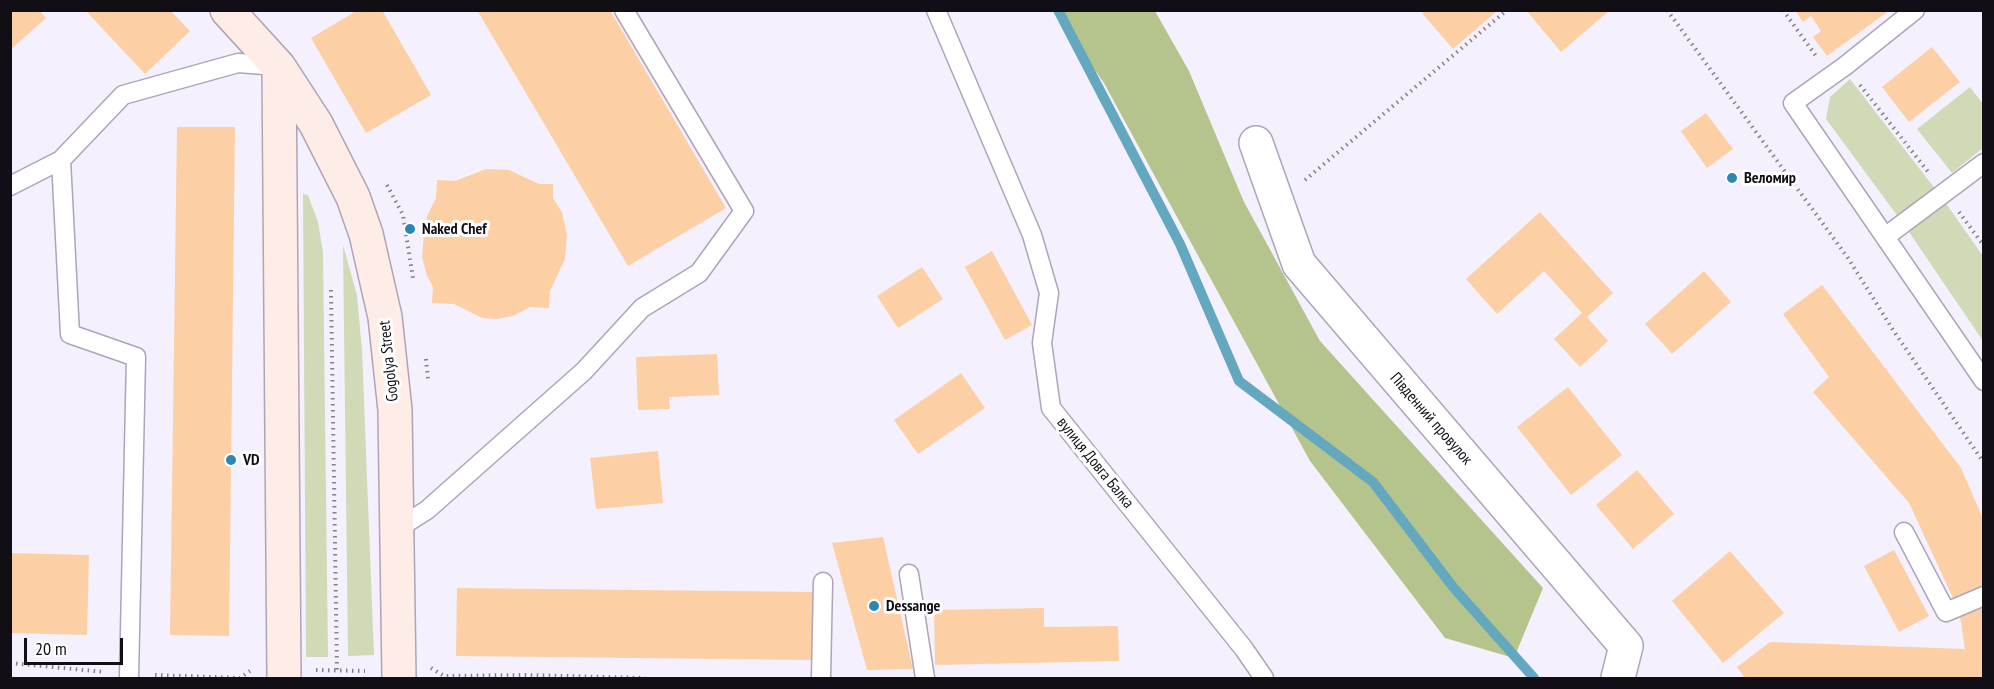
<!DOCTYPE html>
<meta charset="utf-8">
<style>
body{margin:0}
#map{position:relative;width:1994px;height:689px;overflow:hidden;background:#f5f0fd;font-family:"PT Sans Narrow",sans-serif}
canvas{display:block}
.frame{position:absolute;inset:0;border:12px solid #110e15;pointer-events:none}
.scale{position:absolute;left:24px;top:638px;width:99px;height:27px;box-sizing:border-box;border:3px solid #110e15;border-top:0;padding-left:8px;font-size:18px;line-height:21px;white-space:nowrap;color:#110e15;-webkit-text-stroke:4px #fff;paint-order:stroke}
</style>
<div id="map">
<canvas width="1994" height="689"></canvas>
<div class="frame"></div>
<div class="scale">20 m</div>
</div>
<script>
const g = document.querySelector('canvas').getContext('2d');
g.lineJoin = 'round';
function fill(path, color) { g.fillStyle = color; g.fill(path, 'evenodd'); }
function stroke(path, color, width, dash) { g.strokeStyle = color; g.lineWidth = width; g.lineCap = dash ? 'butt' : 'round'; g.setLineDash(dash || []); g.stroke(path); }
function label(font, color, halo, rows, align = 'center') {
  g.font = font + ' "PT Sans Narrow",sans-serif'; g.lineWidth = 6; g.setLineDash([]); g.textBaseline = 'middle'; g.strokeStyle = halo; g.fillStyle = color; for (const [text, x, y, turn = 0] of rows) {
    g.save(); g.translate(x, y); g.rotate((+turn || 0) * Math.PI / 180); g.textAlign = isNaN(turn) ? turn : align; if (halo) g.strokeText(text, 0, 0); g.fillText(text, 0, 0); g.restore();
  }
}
fill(new Path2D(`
 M1850,79L1936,190L1899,218L1826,119L1830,97Z
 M1970,87L1983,104V148L1952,173L1917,129Z
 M303,194L308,195L318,222L323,252L328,657H306Z
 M1945,202L1983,256V341L1907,229Z
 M343,245L357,295L362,350L374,655L348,656Z`), '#d0dab7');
fill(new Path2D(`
 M1053,11H1155L1189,71L1244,202L1320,341L1543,588L1514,658L1445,638L1310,461L1104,83Z`), '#b5c48c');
stroke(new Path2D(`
 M1058,10L1180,244L1239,381L1373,482L1453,587L1534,678`), '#64a8c0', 10);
fill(new Path2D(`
 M10,10H39L46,18L10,50Z
 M85,10H170L190,31L145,74Z
 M358,10H382L431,95L366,133L311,38Z
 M477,10H610L726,208L628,266Z
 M1425,10H1498L1453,49L1422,13Z
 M1526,10H1610L1561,52Z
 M1795,10H1890L1827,56L1813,37L1821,31L1811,16L1803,22Z
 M1932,47L1960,82L1909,122L1882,87Z
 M1706,113L1733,149L1707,168L1681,131Z
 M177,127H235L229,636L170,635Z
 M486,169L509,170L539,184H553V198L562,212L567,235L565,259L550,291L549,308L530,307L513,316L497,319L482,318L454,304L432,303L433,287L427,276L422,257L424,232L427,216L436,198L437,180L455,181Z
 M1540,212L1613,293L1587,317L1608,341L1580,367L1554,339L1582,313L1544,271L1497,314L1466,279Z
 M992,251L1032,325L1005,340L965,267Z
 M922,267L943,299L898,328L877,296Z
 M1704,271L1731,302L1672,354L1645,324Z
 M1822,285L1961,468L1984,521V585L1953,598L1909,503L1813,392L1829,377L1783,314Z
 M717,354L719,395L669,397L670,409L638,410L636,357Z
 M961,373L985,408L918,454L894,420Z
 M1568,387L1622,455L1571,495L1517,427Z
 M658,451L663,503L596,509L590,458Z
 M1637,470L1674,514L1633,549L1596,505Z
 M883,537L913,669L867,670L832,543Z
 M1894,550L1929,616L1899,632L1864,566Z
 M1730,551L1784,613L1723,663L1672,601Z
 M10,553L89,555L87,635L10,633Z
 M457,588L815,592L814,660L456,656Z
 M1044,608V627L1118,626L1119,661L935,665L934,610Z
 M1984,608V678H1745L1737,667L1770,642L1965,649L1960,616Z`), '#fcd0a4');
const lane = new Path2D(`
 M936,10L1032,235L1049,293L1042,343L1051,408L1244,649L1264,678
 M1915,10L1845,66L1793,103L1984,381
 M10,186L61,160
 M1885,237L1984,163
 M397,529L427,510L584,371L642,308L699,273L744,211L624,10
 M1904,532L1946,612L1984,596
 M909,574L925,678
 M129,678L136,357L70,334L61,160L123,95L238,63L277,66
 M821,678L823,582`);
const street = new Path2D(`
 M1256,143L1299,264L1626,646L1618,678`);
const secondary = new Path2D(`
 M227,10L279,67L316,124L353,197L366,234L385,317L395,410L399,678
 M279,67L284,678`);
stroke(lane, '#ada4b9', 21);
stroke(street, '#ada4b9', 36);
stroke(secondary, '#ada4b9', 36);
stroke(new Path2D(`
 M1667,10L1848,258L1893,330L1984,463
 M1783,10L1816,56
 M1860,85L1929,173
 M1305,180L1507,10
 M387,185L403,215L413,278
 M1959,212L1984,246
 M331,290L337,670
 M426,359L428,379
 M10,663L105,672
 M431,668L444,676L525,675L645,678
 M316,670L365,671
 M155,675L240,678L250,671`), '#84808a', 4, [1.5, 4.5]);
stroke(lane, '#fff', 18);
stroke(street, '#fff', 33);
stroke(secondary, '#feece6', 33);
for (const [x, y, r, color] of [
 [1732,178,6,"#2c87b4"],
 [410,229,6,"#2c87b4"],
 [231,460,6,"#2c87b4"],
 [874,606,6,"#2c87b4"]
]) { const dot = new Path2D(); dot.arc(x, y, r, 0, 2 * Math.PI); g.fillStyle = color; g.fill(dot); stroke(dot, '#fff', 2); }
label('bold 16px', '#110e15', '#fff', [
 ["Веломир",1744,178],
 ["Naked Chef",422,229],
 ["VD",243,460],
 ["Dessange",886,606]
], 'left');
label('16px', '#110e15', '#fff', [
 ["Gogolya Street",389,361,-96],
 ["Південний провулок",1431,419,49],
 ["вулиця Довга Балка",1095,463,51]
]);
</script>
